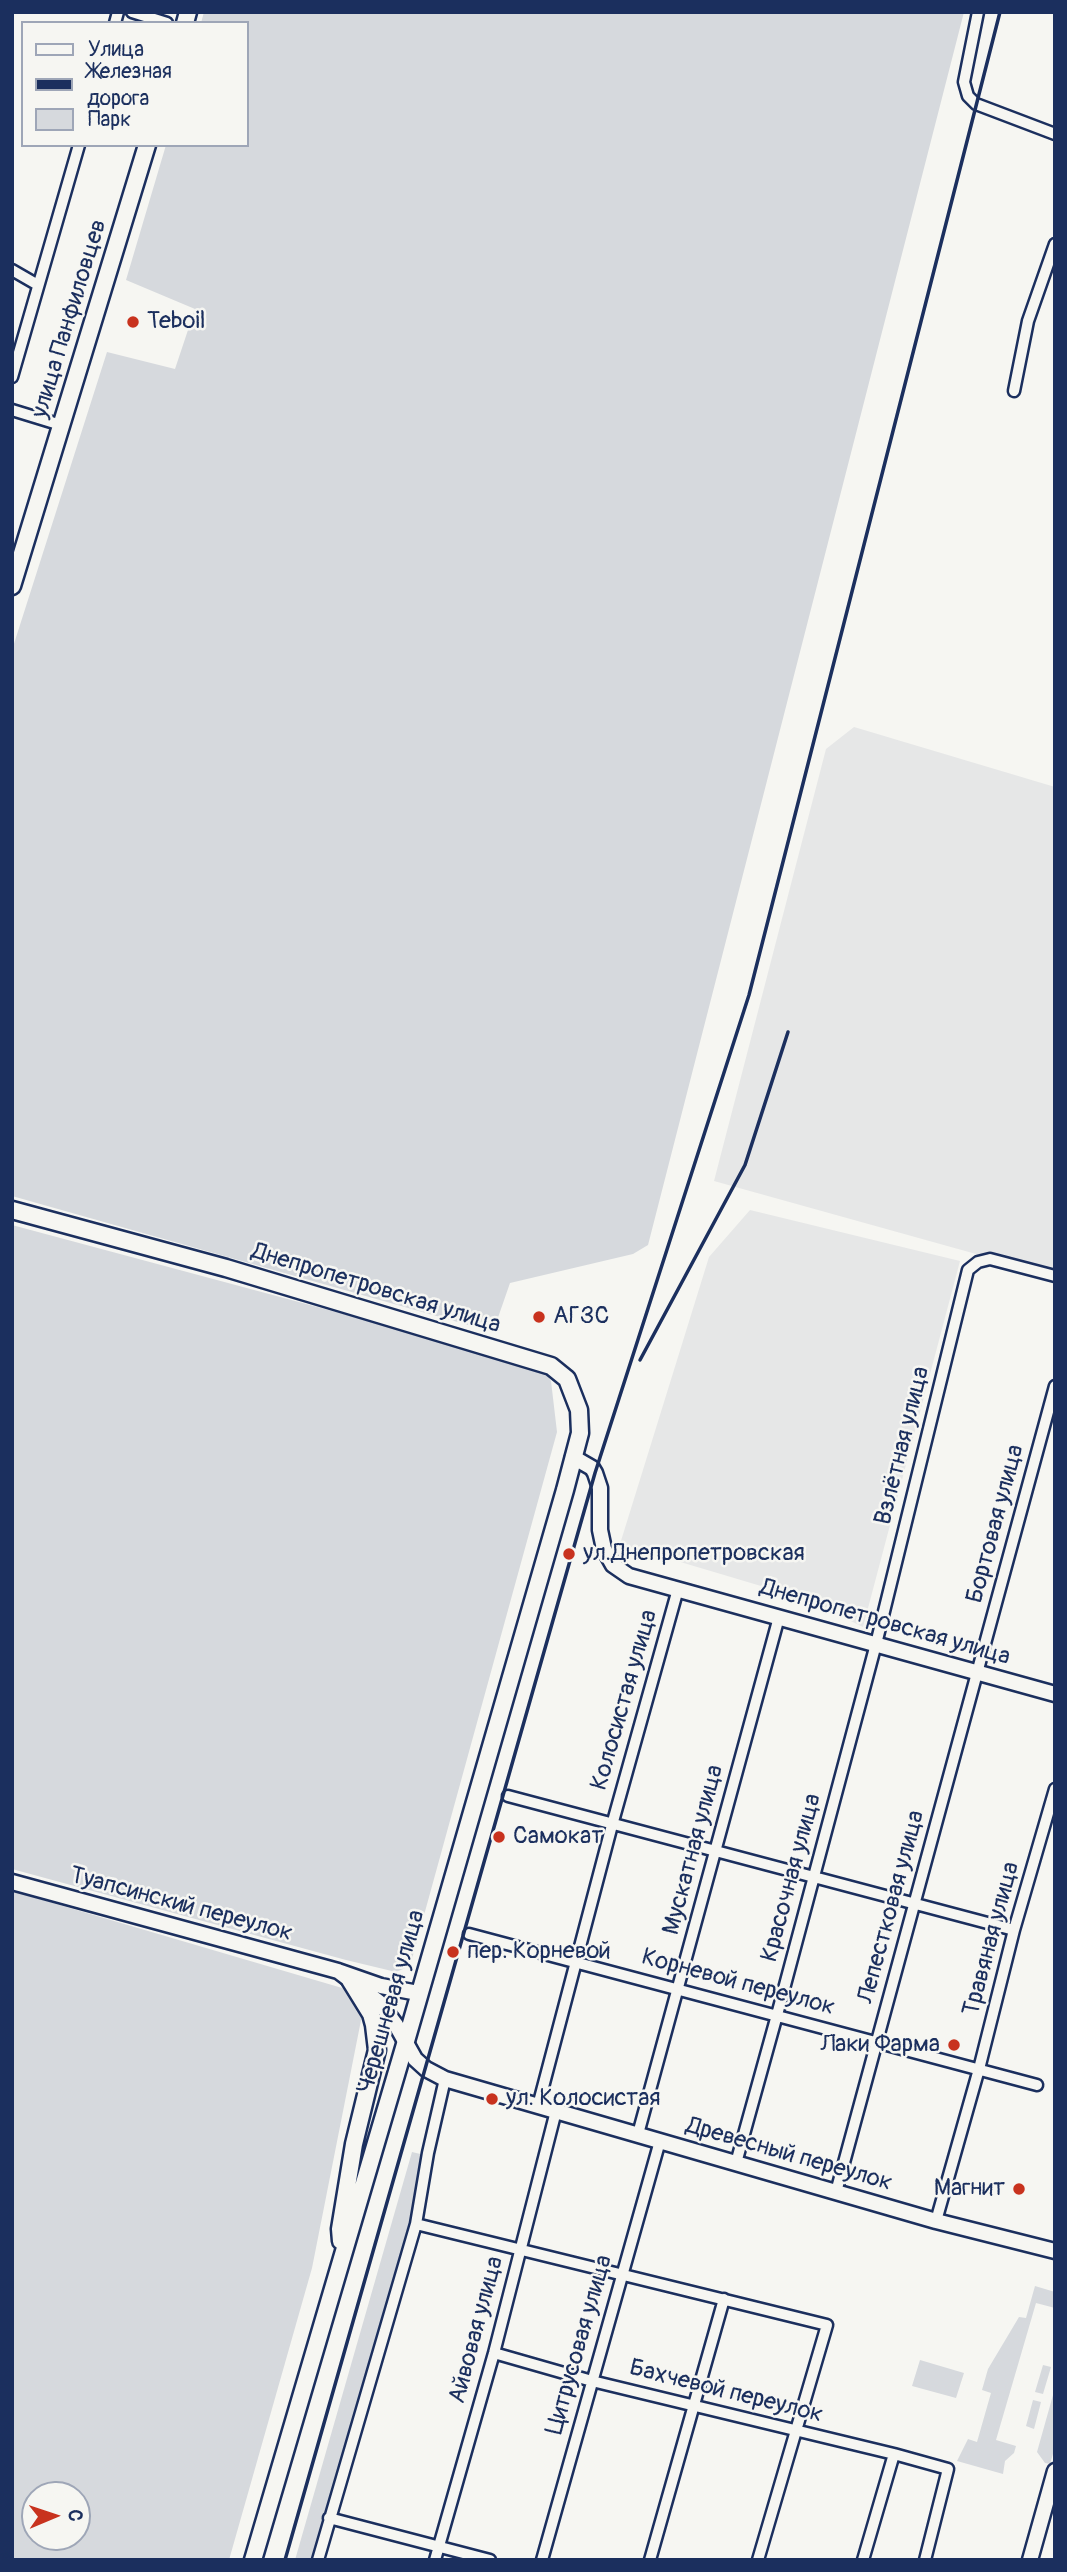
<!DOCTYPE html>
<meta charset="utf-8">
<style>
body{margin:0}
#map{position:relative;width:1067px;height:2572px;overflow:hidden;background:#f6f6f2;font-family:Pangolin,sans-serif}
canvas{display:block}
.frame{position:absolute;inset:0;border:14px solid #1b2f5e;pointer-events:none}
.legend{position:absolute;left:21px;top:21px;width:228px;height:126px;box-sizing:border-box;background:#f6f6f2;border:2px solid #9ea6b7;margin:0;padding:9px 12px;list-style:none;font-size:21px;color:#1b2f5e}
.legend li{display:flex;align-items:center;gap:14px;height:35px}
.legend b{width:35px;border:2px solid #9ea6b7}
.north{position:absolute;left:21px;top:2481px;width:70px;height:70px;box-sizing:border-box;background:#f6f6f2;border:2px solid #9ea6b7;border-radius:50%;rotate:88deg;font-size:19px;font-weight:700;line-height:28px;text-align:center;color:#1b2f5e}
.north::after{content:'';display:block;margin:auto;width:24px;height:32px;background:#c8321e;clip-path:polygon(50% 0,100% 100%,50% 72%,0 100%)}
</style>
<div id="map">
<canvas width="1067" height="2572"></canvas>
<div class="frame"></div>
<ul class="legend">
<li><b style="height:9px;background:#f6f6f2"></b>Улица</li>
<li><b style="height:9px;background:#1b2f5e"></b>Железная дорога</li>
<li><b style="height:19px;background:#d6d9dd"></b>Парк</li>
</ul>
<div class="north">С</div>
</div>
<script>
const ctx = document.querySelector('canvas').getContext('2d');
ctx.lineJoin = 'round';
function fill(path, color) { ctx.fillStyle = color; ctx.fill(path, 'evenodd'); }
const toPath = rows => new Path2D(rows.map(r => 'M' + r).join(''));
function trace(path, color, width, dash) { ctx.strokeStyle = color; ctx.lineWidth = width; ctx.lineCap = dash ? 'butt' : 'round'; ctx.setLineDash(dash || []); ctx.stroke(path); }
function drawText(font, color, halo, rows, align = 'center') {
  ctx.font = font + ' Pangolin,sans-serif'; ctx.lineWidth = 5; ctx.setLineDash([]); ctx.textBaseline = 'middle'; ctx.strokeStyle = halo; ctx.fillStyle = color; for (const [text, x, y, turn = 0] of rows) {
    ctx.save(); ctx.translate(x, y); ctx.rotate((+turn || 0) * Math.PI / 180); ctx.textAlign = isNaN(turn) ? turn : align; if (halo) ctx.strokeText(text, 0, 0); ctx.fillText(text, 0, 0); ctx.restore();
  }
}
const built = toPath([
 [854,727,1055,787,1055,1276,714,1181,826,749],
 [750,1210,960,1261,863,1627,808,1600,620,1544,709,1257]
]);
const green = toPath([
 [204,12,964,12,648,1245,633,1254,510,1283,493,1332,12,1196,12,650,107,352,175,369,195,309,126,280,166,145,247,145,247,23,201,23],
 [12,1225,541,1367,551,1381,557,1432,410,1966,396,1972,346,1960,12,1869],
 [12,1891,366,1995,312,2268,229,2560,12,2560],
 [35,2495,77,2495,77,2537,35,2537],
 [412,2152,433,2157,322,2560,295,2560],
 [1035,2286,1055,2292,1055,2308,1036,2303,996,2440,1016,2446,1014,2453,1005,2461,1003,2474,957,2461,968,2439,977,2442,991,2393,982,2390,988,2369,1019,2317,1026,2318],
 [920,2360,964,2373,956,2398,912,2386],
 [1043,2365,1051,2367,1043,2394,1035,2392],
 [1053,2395,1055,2447,1050,2464,1045,2463,1037,2452],
 [1033,2400,1041,2402,1034,2429,1026,2426]
]);
const street = toPath([
 [132,12,167,23],
 [978,12,964,82,968,96,976,104,1055,134],
 [115,23,118,12],
 [12,270,38,285],
 [12,377,79,145],
 [1014,391,1028,321,1055,244],
 [12,410,61,425],
 [508,1796,1014,1930],
 [469,1934,1037,2085],
 [538,2106,612,1825,678,1589],
 [638,2134,779,1617],
 [736,2163,777,2015,876,1644,968,1270,978,1262,990,1259,1055,1276],
 [836,2192,1055,1386],
 [936,2221,979,2069,1014,1930,1055,1789],
 [416,2224,827,2325,758,2560],
 [494,2353,592,2381,894,2454,948,2469,925,2560],
 [329,2518,490,2560],
 [318,2560,416,2224,428,2153,445,2079],
 [435,2560,494,2353,556,2111],
 [542,2560,660,2141],
 [650,2560,724,2299],
 [863,2560,894,2454]
]);
const secondary = toPath([
 [573,1457,592,1468,595,1473,600,1488,600,1530,604,1549,613,1565,629,1576,1055,1694],
 [12,1882,338,1971,381,1986,418,1993],
 [338,1971,379,2002,396,2025,415,2059,426,2069,445,2079,936,2221,1055,2251],
 [1030,2560,1055,2471]
]);
const primary = toPath([
 [185,23,188,12],
 [12,586,147,145],
 [12,1210,226,1268,551,1366,567,1379,579,1410,580,1433,565,1490,406,2041,253,2560],
 [341,2241,340,2229,354,2144,377,2050,374,2025,371,2014,350,1980]
]);
const rail = toPath([
 [640,1360,745,1165,788,1032],
 [285,2560,595,1473,749,995,1000,12]
]);
const markers = [
 [133,322,7,"#c8321e"],
 [539,1317,7,"#c8321e"],
 [569,1554,7,"#c8321e"],
 [499,1837,7,"#c8321e"],
 [453,1952,7,"#c8321e"],
 [954,2045,7,"#c8321e"],
 [492,2099,7,"#c8321e"],
 [1019,2189,7,"#c8321e"]
];
const streetNames = [
 ["улица Панфиловцев",70,319,-73],
 ["Днепропетровская улица",376,1289,17],
 ["Взлётная улица",903,1446,-76],
 ["Бортовая улица",996,1524,-75],
 ["Днепропетровская улица",885,1623,16],
 ["Колосистая улица",625,1700,-74],
 ["Мускатная улица",694,1850,-75],
 ["Красочная улица",792,1878,-75],
 ["Туапсинский переулок",181,1905,15],
 ["Лепестковая улица",892,1907,-75],
 ["Травяная улица",992,1939,-75],
 ["Корневой переулок",738,1983,15],
 ["Черешневая улица",392,2002,-74],
 ["Древесный переулок",789,2155,16],
 ["Айвовая улица",477,2330,-75],
 ["Цитрусовая улица",580,2345,-74],
 ["Бахчевой переулок",726,2392,14]
];
const poiNames = [
 ["Teboil",147,322],
 ["АГЗС",553,1317],
 ["ул.Днепропетровская",583,1554],
 ["Самокат",513,1837],
 ["пер. Корневой",467,1952],
 ["Лаки Фарма",940,2045,"right"],
 ["ул. Колосистая",506,2099],
 ["Магнит",1005,2189,"right"]
];
fill(built, '#e6e7e7');
fill(green, '#d6d9dd');
trace(street, '#1b2f5e', 15);
trace(secondary, '#1b2f5e', 19);
trace(primary, '#1b2f5e', 21);
trace(street, '#f6f6f2', 10);
trace(secondary, '#f6f6f2', 14);
trace(primary, '#f6f6f2', 16);
trace(rail, '#1b2f5e', 3.5);
for (const [x, y, r, color] of markers) { const dot = new Path2D(); dot.arc(x, y, r, 0, 2 * Math.PI); ctx.fillStyle = color; ctx.fill(dot); trace(dot, '#f6f6f2', 2.5); }
drawText('24px', '#1b2f5e', '#f6f6f2', streetNames);
drawText('24px', '#1b2f5e', '#f6f6f2', poiNames, 'left');
</script>
